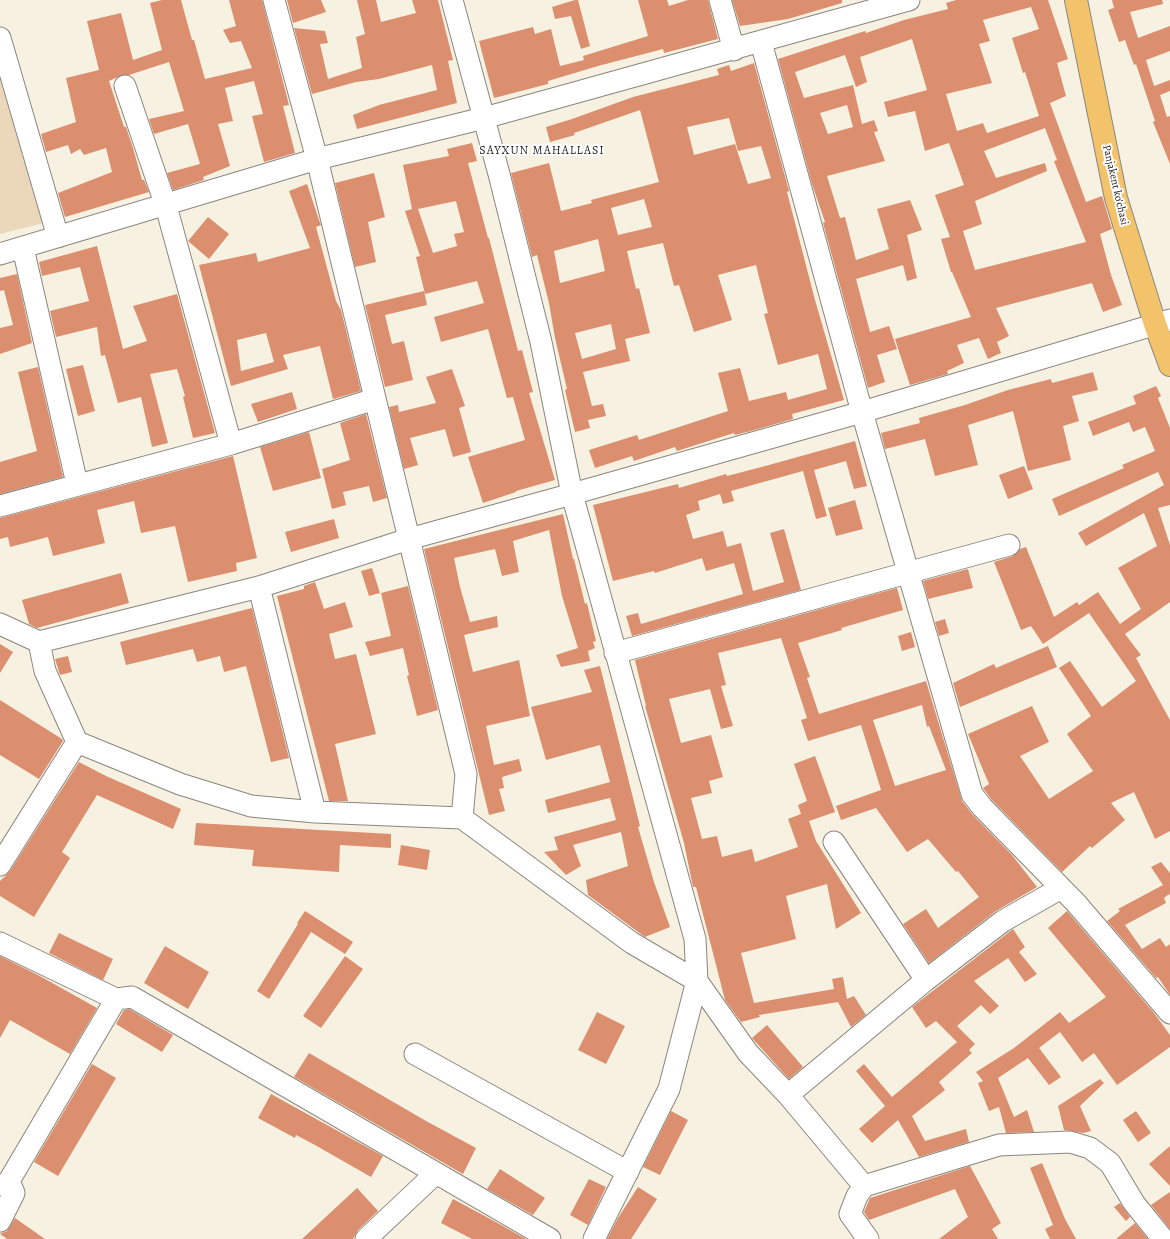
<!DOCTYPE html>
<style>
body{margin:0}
canvas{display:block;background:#f7f1e2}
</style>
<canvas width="1170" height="1239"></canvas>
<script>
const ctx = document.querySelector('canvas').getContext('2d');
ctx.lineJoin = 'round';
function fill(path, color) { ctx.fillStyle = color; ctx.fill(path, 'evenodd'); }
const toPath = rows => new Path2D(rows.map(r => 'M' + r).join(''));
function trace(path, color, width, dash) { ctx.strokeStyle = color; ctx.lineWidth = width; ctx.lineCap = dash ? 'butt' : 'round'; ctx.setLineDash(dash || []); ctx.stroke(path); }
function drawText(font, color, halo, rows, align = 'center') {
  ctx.font = font + ' Alegreya,serif'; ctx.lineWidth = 4; ctx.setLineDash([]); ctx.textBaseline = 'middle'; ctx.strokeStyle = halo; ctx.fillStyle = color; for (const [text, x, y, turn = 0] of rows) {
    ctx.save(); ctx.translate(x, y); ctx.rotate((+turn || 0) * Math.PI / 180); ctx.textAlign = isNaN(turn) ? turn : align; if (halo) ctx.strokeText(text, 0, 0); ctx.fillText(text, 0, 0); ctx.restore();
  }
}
const built = toPath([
 [0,64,48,222,0,234]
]);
const building = toPath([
 [162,0,181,0,192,40,194,40,205,79,252,68,241,41,230,43,223,30,236,26,229,0,262,0,289,105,283,106,295,153,264,162,252,116,263,114,254,81,225,88,233,121,218,124,230,166,203,177,204,180,173,190,167,173,200,164,188,124,154,134,149,119,184,111,169,62,129,75,122,75,109,81,124,127,126,127,133,148,142,180,144,180,149,192,65,217,58,193,112,172,106,148,84,155,80,149,71,154,68,145,46,152,41,134,76,122,66,78,99,70,87,21,121,13,133,60,162,50,150,3],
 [287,0,321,0,326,12,293,23],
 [357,0,376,0,381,22,416,13,412,0,438,0,453,60,448,61,457,103,357,129,353,115,379,105,437,90,432,65,379,79,356,82,312,94,294,28,325,31,328,43,320,44,328,79,362,68,356,37,365,34],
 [575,0,578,0,590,46,581,49,571,16,555,19,552,7],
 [638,0,667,0,669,6,688,0,708,0,718,39,664,53,663,49,598,66,548,81,548,84,494,98,479,41,533,27,535,34,551,29,560,66,584,60,583,56,648,36],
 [732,0,842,0,842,3,788,19,740,26],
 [956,0,1048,0,1068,59,1057,63,1066,96,1050,103,1086,202,1102,196,1103,199,1112,229,1100,234,1111,275,1122,305,1103,312,1092,283,996,308,1009,336,997,342,1001,353,988,359,979,338,957,345,964,363,947,371,948,374,910,385,895,339,971,317,952,272,951,272,941,239,950,237,935,195,964,185,949,143,925,151,915,111,888,117,884,102,927,90,912,39,860,57,867,82,856,87,845,55,795,72,804,98,853,85,862,124,874,120,878,131,874,132,885,161,827,176,840,218,845,217,856,260,889,249,877,209,910,200,922,230,907,235,917,278,907,281,903,265,856,279,870,332,889,326,897,349,877,355,885,382,868,388,823,223,825,222,812,184,778,59,865,31,866,33,904,20,948,9,946,3],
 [1031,7,1039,29,1012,38,1023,73,1025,72,1039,116,987,133,983,123,957,131,946,94,992,83,979,44,990,41,983,20],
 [847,105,853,127,828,134,820,113],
 [1045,128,1057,160,1054,161,1086,242,975,270,963,231,982,224,975,201,1047,171,1045,163,996,178,984,151],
 [1112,0,1162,0,1163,4,1130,12,1138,38,1170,26,1170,51,1146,60,1154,86,1170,80,1170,91,1160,95,1167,117,1170,116,1170,164,1153,122,1155,121,1136,64,1134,65,1125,40,1119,42,1108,10,1114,8],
 [754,63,789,191,787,192,815,300,844,400,792,414,793,419,751,431,735,435,734,433,677,451,675,447,634,461,632,456,595,468,589,450,637,435,639,440,728,411,718,373,740,368,749,401,786,392,788,400,827,389,818,354,778,365,764,314,768,313,756,265,718,275,732,320,694,332,679,285,674,286,663,243,627,251,636,289,639,288,650,333,625,339,630,361,583,372,592,406,603,404,606,416,588,420,590,428,575,432,565,390,567,389,555,338,549,303,537,255,532,257,511,173,549,163,561,211,592,203,591,200,659,182,640,110,574,133,575,135,550,142,546,127,572,119,633,97,719,75,717,69,729,65,731,71],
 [729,118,738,151,761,146,771,178,748,184,735,144,694,155,687,127],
 [644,199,652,227,618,235,611,208],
 [598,239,605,271,560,283,554,251],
 [611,324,616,349,582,359,575,333],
 [472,143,477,161,468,163,488,238,489,238,518,351,522,350,533,392,529,393,555,480,516,491,516,492,483,503,468,457,525,440,513,397,507,398,488,329,441,342,434,317,484,303,477,281,425,294,416,257,420,256,405,211,412,209,403,165,449,156,447,149],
 [456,201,464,232,454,234,457,246,433,253,418,209],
 [374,173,385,217,368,222,376,262,355,267,335,183],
 [307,184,319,220,321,225,316,227,336,301,341,310,361,391,333,399,320,346,283,355,288,369,231,386,199,265,256,253,258,262,310,248,289,191],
 [266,333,274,362,241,371,237,340],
 [208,217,229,234,209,259,188,241],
 [97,246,123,349,147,341,133,306,177,294,215,433,193,438,183,397,185,396,177,369,150,374,168,443,152,447,141,397,118,403,105,355,101,356,97,327,56,337,50,311,89,301,80,267,42,276,39,262],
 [17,274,32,343,0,354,0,328,13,325,4,290,0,291,0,278],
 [424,291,427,305,385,315,392,344,404,341,413,380,385,387,365,305],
 [83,365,95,411,78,416,66,369],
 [38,367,63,477,0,494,0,462,37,451,18,372],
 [452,369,465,406,459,408,471,452,453,457,445,429,410,438,418,465,404,469,389,407,398,405,399,412,436,403,426,377],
 [1093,372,1098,390,1072,396,1079,421,1063,426,1071,460,1028,471,1013,411,968,425,978,465,935,476,925,439,885,449,881,433,920,423,919,418,965,405,1008,390,1051,379,1052,383],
 [1156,386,1161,396,1158,398,1170,428,1170,505,1158,508,1170,545,1170,602,1125,634,1141,655,1136,658,1170,720,1170,831,1155,839,1134,792,1111,803,1125,820,1092,848,1090,846,1062,872,991,799,983,788,989,784,968,734,1032,706,1049,742,1020,756,1049,799,1093,771,1067,734,1091,716,1059,668,1070,661,1102,707,1136,681,1089,613,1043,644,1031,626,1021,630,994,562,1013,556,1020,549,1026,547,1054,617,1077,602,1079,605,1098,592,1120,624,1141,609,1118,568,1157,546,1144,513,1086,546,1078,533,1164,485,1158,472,1059,516,1052,499,1124,468,1122,465,1155,451,1145,427,1133,432,1129,422,1093,436,1088,422,1136,404,1133,396],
 [292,392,297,409,258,422,251,404],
 [366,414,387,498,373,502,369,486,343,492,346,505,332,509,322,469,350,460,340,423],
 [309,432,321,478,273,491,260,447],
 [855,441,867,486,854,489,846,461,814,470,827,516,816,519,803,471,731,491,734,501,723,504,720,494,698,501,700,510,686,515,693,539,723,531,727,547,741,543,753,591,784,582,770,533,784,529,801,590,632,636,626,616,638,613,641,624,743,594,734,563,706,571,702,558,655,573,654,571,613,581,593,505,678,484,679,488,726,474,727,476,769,465],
 [233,456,257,558,236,563,237,571,188,582,175,526,141,533,134,501,97,510,105,543,53,556,48,537,10,547,8,537,0,539,0,518],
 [1024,466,1033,489,1008,499,999,475],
 [855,500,863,529,836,536,828,508],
 [563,514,573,559,574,559,585,604,587,603,596,641,593,642,595,648,588,651,590,661,561,667,556,655,578,648,562,596,549,530,513,541,519,572,502,576,495,549,454,558,460,587,470,622,497,616,498,627,464,635,473,672,519,660,530,716,486,726,494,765,519,759,522,771,502,777,504,788,499,789,505,811,489,815,424,549],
 [334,519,339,538,291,552,285,532],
 [372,568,380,593,369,596,361,571],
 [968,569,973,588,928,599,923,581],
 [121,573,129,603,37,628,29,624,22,600],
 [315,582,324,609,345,602,353,627,329,634,335,659,356,654,376,734,335,744,348,801,329,801,277,596,304,589,304,586],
 [408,586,438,710,417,716,407,676,409,675,403,648,370,656,365,642,391,636,381,593],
 [897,588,903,610,841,628,842,630,798,643,810,677,807,678,819,714,926,681,962,801,973,815,1012,855,1037,887,996,911,929,963,903,924,926,909,938,928,979,897,958,871,956,872,928,839,907,852,876,808,841,820,836,806,881,790,861,725,808,741,801,720,807,718,781,638,718,653,726,685,721,686,733,726,721,729,710,689,669,699,681,743,711,735,723,777,709,781,712,793,691,798,702,839,717,836,722,857,752,849,755,862,798,847,788,819,801,814,798,805,807,801,794,764,815,756,835,812,809,821,816,841,861,913,836,929,827,884,786,896,796,939,741,953,754,1003,834,989,832,979,843,977,847,999,854,996,866,1015,851,1027,838,1002,759,1015,760,1017,741,1022,725,1000,696,887,693,887,684,843,645,706,646,706,635,660],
 [922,705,927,727,929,726,946,770,895,786,873,720],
 [252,608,289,758,271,762,246,666,224,672,220,656,197,662,193,649,126,665,120,642],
 [945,619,949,633,939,636,935,622],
 [911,632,915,647,902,651,898,636],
 [0,644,13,652,0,673],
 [1048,646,1057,667,960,707,953,683,994,664,996,668],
 [68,656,72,672,60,675,55,659],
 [600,666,640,826,638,827,654,882,670,927,645,937,588,895,586,880,628,866,621,832,573,845,581,866,566,875,544,852,558,850,554,837,616,820,610,798,548,813,545,800,610,782,600,745,546,760,531,707,592,692,584,670],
 [0,700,62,739,63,741,39,779,0,755],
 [79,762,106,776,181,809,173,829,97,795,62,852,70,858,34,917,0,896,0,881,10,871],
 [196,823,391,834,391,848,340,845,339,872,252,866,254,850,194,845],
 [401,845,430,850,427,870,398,865],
 [1161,862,1170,873,1170,896,1169,894,1164,898,1166,903,1125,925,1142,949,1160,938,1166,947,1170,944,1170,995,1158,977,1156,978,1107,921,1120,911,1118,909,1163,885,1151,867],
 [305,911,353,942,345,954,311,932,269,999,257,991,298,924,297,923],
 [1067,911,1154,1013,1170,1035,1170,1047,1117,1085,1094,1053,1082,1062,1060,1032,1039,1048,1061,1077,1049,1085,1028,1058,998,1078,1014,1117,1027,1110,1034,1132,1006,1133,999,1107,989,1111,978,1083,983,1081,976,1072,1014,1048,1060,1012,1069,1023,1106,997,1048,928],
 [1013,929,1025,947,1019,952,1037,974,1025,982,1008,958,974,981,999,1006,990,1014,981,1005,957,1026,975,1044,969,1050,972,1053,939,1082,945,1090,912,1116,925,1141,966,1129,969,1142,919,1157,898,1120,872,1143,859,1129,885,1106,856,1071,864,1064,892,1097,957,1042,936,1021,926,1028,912,1007],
 [59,933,113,959,103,980,49,953],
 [165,946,209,972,188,1009,144,983],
 [0,956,38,975,97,1008,70,1054,10,1020,0,1038],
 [345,956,363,969,321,1028,303,1016],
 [129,1009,173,1035,162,1052,116,1024,124,1010],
 [597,1012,625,1026,606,1064,578,1050],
 [767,1025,803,1067,789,1079,752,1038],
 [309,1053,426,1121,476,1148,463,1174,294,1077],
 [92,1064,116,1078,58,1176,34,1162],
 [1100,1079,1104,1083,1080,1106,1091,1131,1083,1133,1064,1130,1058,1106],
 [271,1094,383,1156,371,1177,315,1145,296,1135,295,1138,258,1118],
 [671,1111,688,1120,660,1175,643,1167],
 [1136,1111,1151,1133,1138,1142,1123,1120],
 [1170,1146,1170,1186,1149,1164],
 [1042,1163,1065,1219,1076,1239,1050,1239,1045,1229,1053,1225,1030,1168],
 [970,1166,1001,1223,992,1229,998,1239,939,1239,968,1217,955,1189,869,1220,864,1212,870,1198],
 [500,1169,545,1198,533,1215,487,1189],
 [589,1179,606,1187,588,1225,570,1215],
 [638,1187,657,1199,631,1239,607,1239,618,1218],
 [357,1188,378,1211,358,1230,353,1239,302,1239],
 [1170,1192,1170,1229,1151,1205],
 [453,1199,494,1221,526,1239,472,1239,441,1223],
 [1120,1203,1130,1217,1126,1221,1114,1207],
 [15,1218,45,1239,7,1239,0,1234,7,1231],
 [1135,1223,1148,1239,1116,1239]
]);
const minor = toPath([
 [274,0,317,159,466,774,462,818],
 [452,0,499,174,541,342,572,494,862,412,1170,320],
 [720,0,734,50],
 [0,38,58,237],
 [761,42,862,412,972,794,982,807,1076,903,1170,1013],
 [125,86,166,206,231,444],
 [23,248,77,484],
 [0,254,317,159,484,118,909,0],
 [0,506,231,444,375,399],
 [259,587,315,812],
 [0,624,39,642,259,587,409,539,572,494,695,939,697,981,669,1089,594,1239],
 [39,642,45,671,77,742,180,784,251,806,315,812,462,818,632,943,697,981,748,1053,788,1095,864,1186,999,1145,1070,1142,1090,1148,1110,1163,1134,1203,1163,1239],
 [615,653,1009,545],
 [834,842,926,980],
 [0,865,77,742],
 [0,943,116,999,132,997,550,1239],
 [415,1054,628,1172],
 [788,1095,926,980,1003,921,1061,888],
 [0,1185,6,1184,9,1181,116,999],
 [864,1186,857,1196,850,1214,868,1239],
 [0,1221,14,1193,9,1181],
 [366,1239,436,1173]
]);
const major = toPath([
 [1076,0,1116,198,1155,324,1170,365]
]);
const streetNames = [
 ["Panjakent ko'chasi",1115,185,77]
];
const neighbourhoodNames = [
 ["SAYXUN MAHALLASI",542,151]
];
fill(built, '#ebd8ba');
fill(building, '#db8f6f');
trace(minor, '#8a867f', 23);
trace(major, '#8a867f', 24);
trace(minor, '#fff', 21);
trace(major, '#f2c36a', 22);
drawText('11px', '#1c1c1c', '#fff', streetNames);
ctx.letterSpacing = '1px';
drawText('12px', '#1c1c1c', '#fff', neighbourhoodNames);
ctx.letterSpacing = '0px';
</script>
